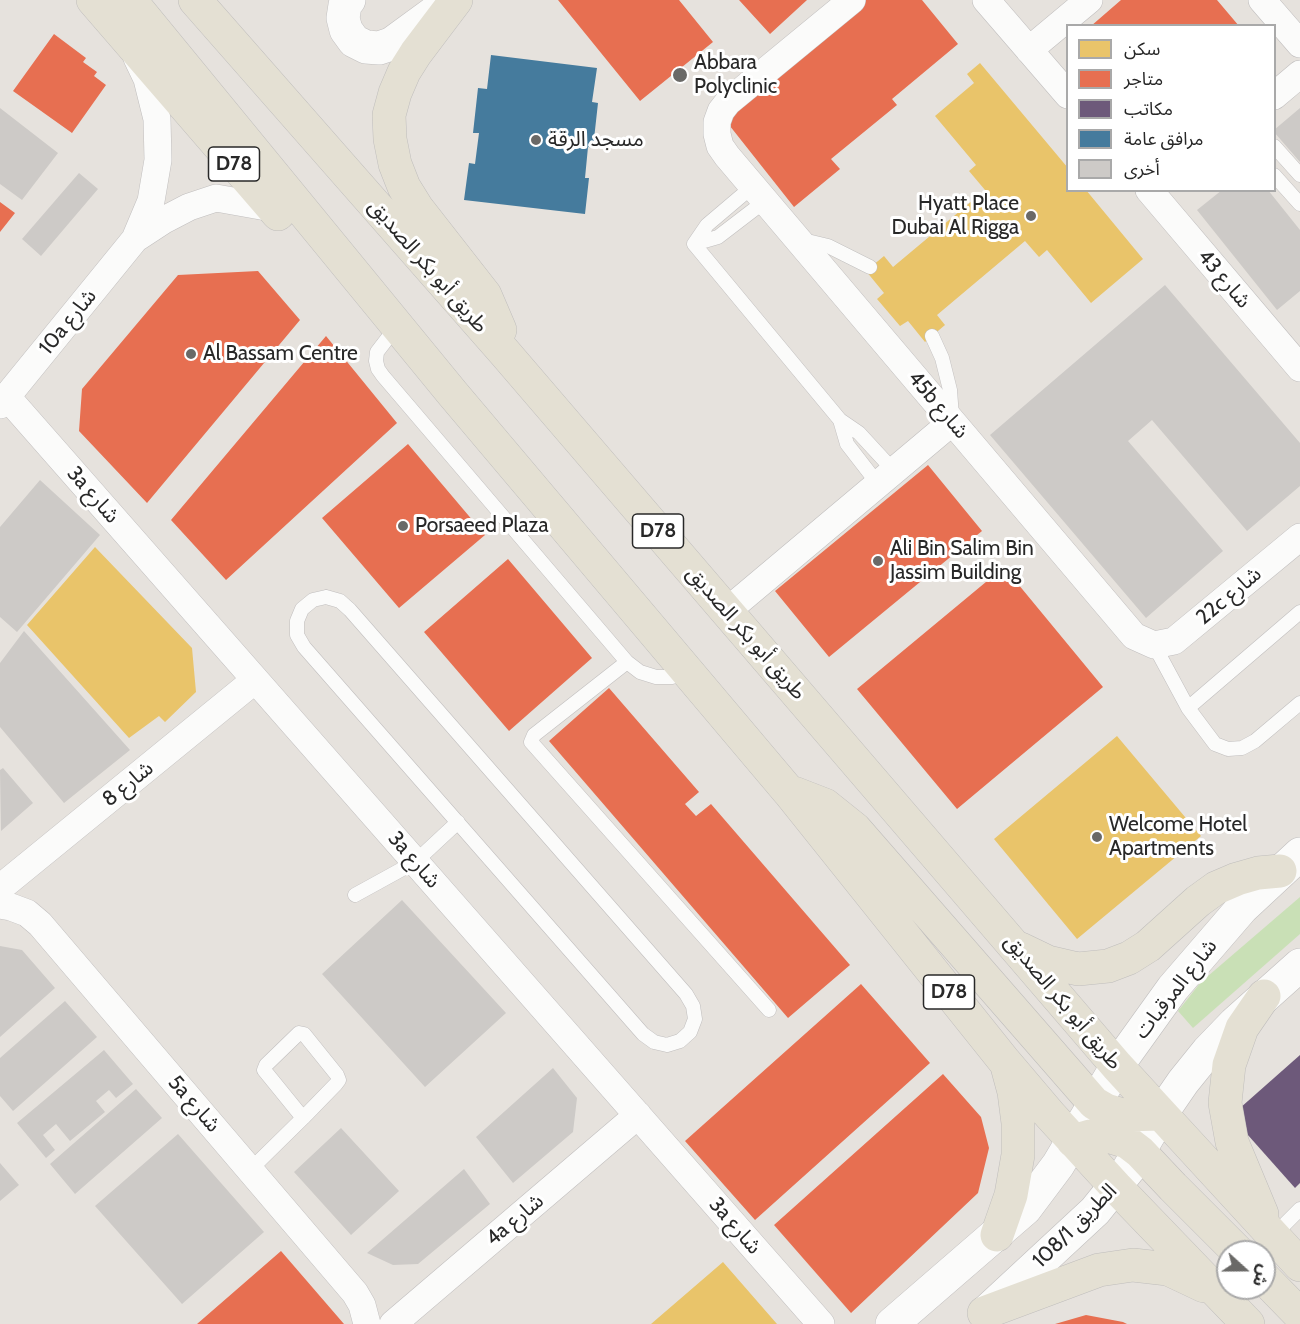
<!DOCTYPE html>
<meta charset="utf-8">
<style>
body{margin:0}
#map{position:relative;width:1300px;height:1324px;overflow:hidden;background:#e6e2dd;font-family:Cabin,"Noto Sans Arabic",sans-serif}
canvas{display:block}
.legend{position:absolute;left:1066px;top:24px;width:210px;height:168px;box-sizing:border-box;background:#fff;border:2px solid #a9a9a9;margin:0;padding:8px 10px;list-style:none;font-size:18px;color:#282828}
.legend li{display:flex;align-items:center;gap:12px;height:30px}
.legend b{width:30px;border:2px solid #a9a9a9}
.north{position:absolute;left:1216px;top:1240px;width:60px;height:60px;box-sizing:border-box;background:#fff;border:2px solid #a9a9a9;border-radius:50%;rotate:111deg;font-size:16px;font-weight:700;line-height:24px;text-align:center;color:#282828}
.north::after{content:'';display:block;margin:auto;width:21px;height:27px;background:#6a6967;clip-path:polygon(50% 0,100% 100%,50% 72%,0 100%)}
</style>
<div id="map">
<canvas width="1300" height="1324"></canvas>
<ul class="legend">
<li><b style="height:16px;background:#e9c46a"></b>سكن</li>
<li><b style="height:16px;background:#e76f51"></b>متاجر</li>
<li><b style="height:16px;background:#6d597a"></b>مكاتب</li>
<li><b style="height:16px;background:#457b9d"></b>مرافق عامة</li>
<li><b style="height:16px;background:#cdcac7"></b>أخرى</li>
</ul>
<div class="north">ش</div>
</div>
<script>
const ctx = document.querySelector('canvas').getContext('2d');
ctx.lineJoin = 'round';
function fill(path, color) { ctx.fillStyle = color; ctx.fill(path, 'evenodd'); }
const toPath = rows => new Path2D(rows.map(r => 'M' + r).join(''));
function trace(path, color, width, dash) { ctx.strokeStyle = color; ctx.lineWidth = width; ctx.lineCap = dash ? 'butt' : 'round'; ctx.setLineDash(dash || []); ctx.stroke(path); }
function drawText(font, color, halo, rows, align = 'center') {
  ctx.font = font + ' Cabin,"Noto Sans Arabic",sans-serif'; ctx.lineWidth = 6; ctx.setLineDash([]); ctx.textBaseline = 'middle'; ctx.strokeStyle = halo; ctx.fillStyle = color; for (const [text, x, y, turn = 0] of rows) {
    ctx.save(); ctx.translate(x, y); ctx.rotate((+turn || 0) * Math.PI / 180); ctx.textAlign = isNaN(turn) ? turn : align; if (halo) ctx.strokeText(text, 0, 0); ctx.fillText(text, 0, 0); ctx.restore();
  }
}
const green = toPath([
 [1300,897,1300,934,1193,1028,1178,1011,1201,982]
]);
const homes = toPath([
 [980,63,1068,168,1068,190,1086,190,1143,259,1091,303,1047,250,1039,257,1025,241,937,315,945,325,925,342,908,321,900,326,877,299,884,293,866,271,884,256,893,267,985,190,969,171,976,165,935,116,974,83,967,74],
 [95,547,192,648,196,692,165,722,159,716,129,738,27,625],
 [1117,736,1201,836,1077,939,994,839],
 [723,1262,777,1324,651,1324]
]);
const shops = toPath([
 [558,0,679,0,713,42,640,101],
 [739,0,807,0,770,34],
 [865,0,922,0,958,44,892,99,897,105,831,159,840,169,794,207,722,116],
 [1121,0,1217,0,1239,26,1091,26],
 [54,34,86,58,83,62,97,72,94,76,106,85,72,133,13,91],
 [0,202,15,213,0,232],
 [258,271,300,320,147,503,79,431,82,389,178,275],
 [326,336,397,423,226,580,171,520],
 [408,444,485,535,399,608,322,518],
 [928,465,982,531,829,657,775,591],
 [508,559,592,658,509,731,424,632],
 [1004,567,1103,687,957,809,857,689],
 [609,688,699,792,685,804,696,816,711,804,850,965,788,1018,549,741],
 [861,984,930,1063,755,1220,685,1141],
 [943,1074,981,1117,989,1148,978,1193,851,1313,774,1225],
 [281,1251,344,1324,197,1324],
 [1086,1315,1123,1322,1127,1324,1055,1324]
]);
const offices = toPath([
 [1300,1055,1300,1183,1295,1188,1231,1116]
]);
const public = toPath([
 [491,55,597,68,592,102,598,103,593,148,588,147,585,178,589,178,585,214,464,200,469,163,475,164,479,133,473,133,478,88,487,89]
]);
const building = toPath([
 [0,108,58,153,22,200,0,184],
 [1300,108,1300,162,1274,132,1274,130],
 [79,173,98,189,41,256,22,239],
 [1222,190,1268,190,1300,230,1300,291,1277,310,1197,210],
 [1165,285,1300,443,1300,486,1247,531,1152,420,1128,441,1223,551,1146,618,990,435],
 [40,480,100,535,17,632,0,617,0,527],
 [24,631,130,750,64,803,0,727,0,663],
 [3,768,33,803,1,831,0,770],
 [402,900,506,1013,425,1087,322,974],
 [0,946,22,950,55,988,0,1037],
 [65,1001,97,1037,13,1111,0,1096,0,1058],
 [104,1050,133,1084,116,1098,109,1090,96,1101,105,1112,70,1141,56,1124,43,1135,55,1150,46,1158,17,1123],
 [553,1068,577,1098,573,1132,513,1183,476,1137],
 [136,1089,162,1118,75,1194,50,1164],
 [341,1128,399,1191,351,1235,294,1172],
 [178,1134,264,1232,182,1304,95,1206],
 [0,1163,19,1185,0,1201],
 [464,1169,490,1204,418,1264,393,1265,367,1253]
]);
const lane = toPath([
 [1274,146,1300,175],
 [1274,175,1300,204],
 [803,240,828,246,870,267],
 [694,244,840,420,859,433,894,471],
 [694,244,718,237,765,201],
 [694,244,707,225,753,186],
 [397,326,377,352,376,361,378,369,383,376,627,662,640,672,656,677,672,677,687,673],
 [932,336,942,358,950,390,952,417],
 [840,420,847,444,878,484],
 [326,597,340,601,350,610,686,994,693,1006,695,1019,690,1032,680,1041,667,1045,654,1042,643,1034,304,647,297,635,297,621,302,609,313,600,326,597],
 [1154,645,1188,708,1215,744,1228,749,1242,748,1255,741,1300,703],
 [627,662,534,735,531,742,769,1010],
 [1188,708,1300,612],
 [355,895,415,862,458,822],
 [250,1170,303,1118,336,1084,339,1080,337,1075,304,1034,299,1033,266,1065,264,1070,303,1118],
 [1273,1236,1300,1209]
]);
const street = toPath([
 [852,0,728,102,721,111,717,122,717,134,720,146,727,156,1134,636,1154,645,1174,641,1300,537],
 [986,0,1068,95],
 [1262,0,1300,44],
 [1029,50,1089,0],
 [1274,96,1300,74],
 [1149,190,1300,368],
 [135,239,151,201,158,160,157,119,147,79,137,58],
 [7,397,821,1324],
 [0,405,135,239,164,220,189,207,216,198,272,208],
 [727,611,952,422],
 [0,888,255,680],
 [0,905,11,907,27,913,40,924,355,1293,362,1305,367,1324],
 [393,1324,638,1115]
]);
const secondary = toPath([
 [349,0,345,5,343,18,346,30,354,41,366,47,379,48,391,44,450,1],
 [985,1313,1095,1211,1128,1170,1161,1114,1183,1082,1208,1051,1235,1023,1300,965],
 [892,1324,1025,1209,1058,1165,1117,1066,1173,988,1242,908,1300,854]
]);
const primary = toPath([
 [93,0,278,214],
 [130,0,453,394,789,792,1005,1062,1050,1115,1116,1187,1248,1324],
 [195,0,505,353,1117,1066,1300,1265],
 [456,0,416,53,404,72,395,93,389,115,390,139,395,164,404,187,417,208,485,295,500,330],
 [794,793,825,805,855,829,1094,1103,1106,1110,1123,1115,1161,1114],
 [1021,949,1048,962,1078,969,1108,966,1129,958,1148,946,1198,901,1216,888,1237,879,1258,873,1280,871],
 [1073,1141,1090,1136,1108,1136,1127,1142,1140,1152,1173,1187,1238,1252],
 [1262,1214,1232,1142,1225,1103,1229,1065,1242,1028,1264,996],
 [997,1235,1011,1195,1018,1155,1018,1123,1014,1092,1007,1066],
 [1264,1278,1300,1315],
 [984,1313,1099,1270,1133,1265,1168,1269,1204,1286]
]);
const markers = [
 [680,75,8,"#6a6967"],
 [536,140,6,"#6a6967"],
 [1031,216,6,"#6a6967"],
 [191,354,6,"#6a6967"],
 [403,526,6,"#6a6967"],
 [878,561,6,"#6a6967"],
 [1097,837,6,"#6a6967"]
];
const shields = [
 [234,164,51],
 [658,531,51],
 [949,992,51]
];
const shieldNames = [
 ["D78",234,164],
 ["D78",658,531],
 ["D78",949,992]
];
const poiNames = [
 ["Abbara",694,63],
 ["Polyclinic",694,87],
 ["مسجد الرقة",548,140],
 ["Hyatt Place",1019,204,"right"],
 ["Dubai Al Rigga",1019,228,"right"],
 ["Al Bassam Centre",203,354],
 ["Porsaeed Plaza",415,526],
 ["Ali Bin Salim Bin",890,549],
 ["Jassim Building",890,573],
 ["Welcome Hotel",1109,825],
 ["Apartments",1109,849]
];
const streetNames = [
 ["طريق أبو بكر الصديق",428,266,49],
 ["شارع 43",1224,279,50],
 ["10a شارع",68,322,-51],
 ["45b شارع",938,405,50],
 ["3a شارع",93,495,49],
 ["22c شارع",1229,596,-40],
 ["طريق أبو بكر الصديق",746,633,49],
 ["شارع 8",128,784,-39],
 ["3a شارع",414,860,49],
 ["شارع المرقبات",1176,989,-52],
 ["طريق أبو بكر الصديق",1063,1002,50],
 ["5a شارع",194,1104,49],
 ["4a شارع",515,1220,-40],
 ["3a شارع",735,1226,49],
 ["108/1 الطريق",1075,1226,-45]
];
fill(green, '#c9e0b6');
fill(homes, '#e9c46a');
fill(shops, '#e76f51');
fill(offices, '#6d597a');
fill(public, '#457b9d');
fill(building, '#cdcac7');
trace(lane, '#c0bebe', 15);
trace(street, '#c0bebe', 28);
trace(secondary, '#c0bebe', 34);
trace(primary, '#bfbdbc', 34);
trace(lane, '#fbfbfa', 14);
trace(street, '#fbfbfa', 27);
trace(secondary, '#fbfbfa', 33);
trace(primary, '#e4e0d3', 33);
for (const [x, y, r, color] of markers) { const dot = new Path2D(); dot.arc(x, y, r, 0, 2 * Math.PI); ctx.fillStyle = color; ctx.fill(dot); trace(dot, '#fff', 2); }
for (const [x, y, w] of shields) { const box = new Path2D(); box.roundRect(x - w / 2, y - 17, w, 34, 4.5); ctx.fillStyle = '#fff'; ctx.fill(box); trace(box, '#282828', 1.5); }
drawText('bold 20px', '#282828', null, shieldNames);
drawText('21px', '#282828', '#fff', poiNames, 'left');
drawText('21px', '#282828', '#fff', streetNames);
</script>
